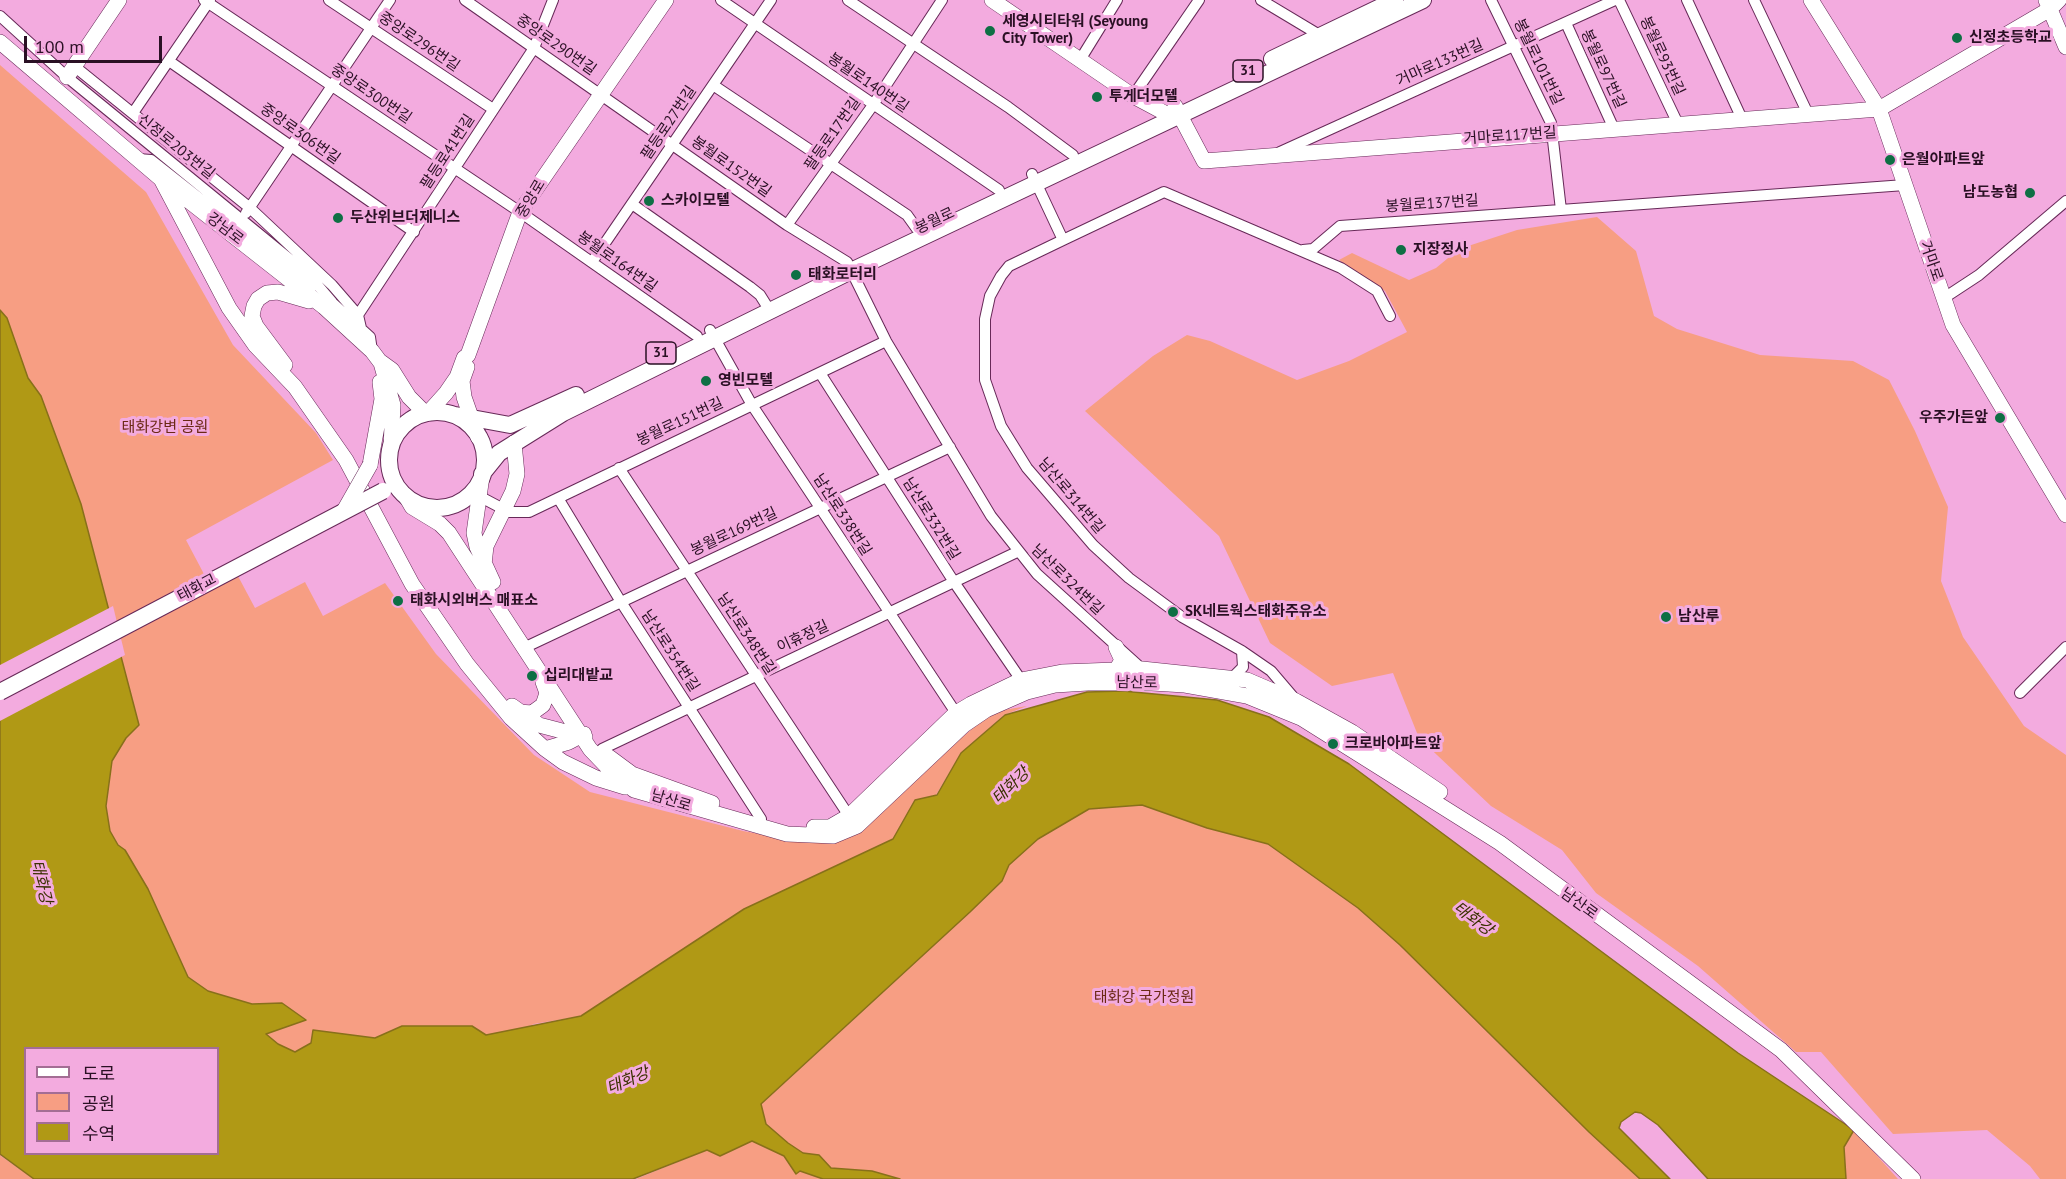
<!DOCTYPE html>
<meta charset="utf-8">
<style>
body{margin:0}
#map{position:relative;width:2066px;height:1179px;overflow:hidden;background:#f3abdf;font-family:"PT Sans","Noto Sans KR",sans-serif}
canvas{display:block}
.legend{position:absolute;left:24px;top:1047px;width:195px;height:108px;box-sizing:border-box;background:#f3abdf;border:2px solid #a36d94;margin:0;padding:8px 10px;list-style:none;font-size:18px;color:#2a1024}
.legend li{display:flex;align-items:center;gap:12px;height:30px}
.legend b{width:30px;border:2px solid #a36d94}
.scale{position:absolute;left:24px;top:36px;width:138px;height:27px;box-sizing:border-box;border:3px solid #2a1024;border-top:0;padding-left:8px;font-size:18px;line-height:21px;white-space:nowrap;color:#2a1024;-webkit-text-stroke:4px #f3abdf;paint-order:stroke}
</style>
<div id="map">
<canvas width="2066" height="1179"></canvas>
<ul class="legend">
<li><b style="height:8px;background:#fff"></b>도로</li>
<li><b style="height:16px;background:#f79e83"></b>공원</li>
<li><b style="height:16px;background:#b09915"></b>수역</li>
</ul>
<div class="scale">100 m</div>
</div>
<script>
const ctx = document.querySelector('canvas').getContext('2d');
ctx.lineJoin = 'round';
function fill(path, color) { ctx.fillStyle = color; ctx.fill(path, 'evenodd'); }
const toPath = rows => new Path2D(rows.map(r => 'M' + r).join(''));
function trace(path, color, width, dash) { ctx.strokeStyle = color; ctx.lineWidth = width; ctx.lineCap = dash ? 'butt' : 'round'; ctx.setLineDash(dash || []); ctx.stroke(path); }
function drawText(font, color, halo, rows, align = 'center') {
  ctx.font = font + ' "PT Sans","Noto Sans KR",sans-serif'; ctx.lineWidth = 6; ctx.setLineDash([]); ctx.textBaseline = 'middle'; ctx.strokeStyle = halo; ctx.fillStyle = color; for (const [text, x, y, turn = 0] of rows) {
    ctx.save(); ctx.translate(x, y); ctx.rotate((+turn || 0) * Math.PI / 180); ctx.textAlign = isNaN(turn) ? turn : align; if (halo) ctx.strokeText(text, 0, 0); ctx.fillText(text, 0, 0); ctx.restore();
  }
}
const green = toPath([
 [0,65,146,192,233,345,316,433,333,460,186,540,205,576,231,563,255,608,305,582,323,616,385,583,436,654,534,755,590,792,743,831,798,841,857,826,992,712,1027,706,1004,715,961,753,936,795,915,800,893,839,757,903,581,1016,534,1024,518,1031,486,1035,472,1026,402,1026,376,1038,313,1031,311,1043,295,1052,278,1044,265,1034,305,1020,282,1003,252,1004,208,991,188,977,148,889,125,850,118,845,110,831,106,806,112,761,126,738,139,725,81,504,41,396,28,378,7,318,0,310],
 [1597,217,1636,251,1654,316,1677,329,1760,355,1853,361,1889,380,1915,431,1948,507,1941,581,1963,637,2024,726,2066,755,2066,1179,2040,1179,2030,1166,1987,1130,1893,1134,1821,1052,1796,1052,1698,966,1596,893,1562,850,1491,806,1419,738,1393,673,1332,686,1270,643,1219,536,1085,411,1153,356,1187,335,1210,341,1297,380,1349,361,1407,332,1385,291,1339,260,1352,253,1409,280,1436,268,1459,249,1517,230],
 [1142,805,1207,828,1268,844,1358,908,1400,945,1589,1132,1640,1179,636,1179,707,1150,756,1109,970,912,1002,881,1009,865,1038,839,1089,809],
 [1854,1130,1898,1179,1846,1179,1844,1147],
 [0,1154,1,1156,34,1179,0,1179]
]);
const water = toPath([
 [0,310,7,318,28,378,41,396,81,504,139,725,126,738,112,761,106,806,110,831,118,845,125,850,148,889,188,977,208,991,252,1004,282,1003,306,1020,266,1034,278,1044,295,1052,311,1043,313,1030,375,1038,402,1026,472,1026,486,1035,581,1016,744,909,893,839,915,800,937,795,961,753,1005,715,1087,692,1123,691,1217,700,1269,717,1349,764,1738,1053,1854,1130,1844,1147,1846,1179,1708,1179,1658,1125,1641,1113,1635,1112,1621,1122,1619,1128,1670,1179,1640,1179,1589,1132,1400,945,1358,908,1268,844,1207,828,1142,805,1089,809,1038,839,1009,865,1002,881,970,912,761,1104,766,1124,788,1143,803,1153,819,1155,831,1168,872,1171,900,1179,823,1179,800,1171,796,1174,784,1156,752,1141,720,1156,707,1150,633,1179,34,1179,0,1154,0,310],
 [26,1048,218,1048,218,1154,26,1154,26,1048]
]);
const pier = toPath([
 [113,606,125,655,0,721,0,665]
]);
const street = toPath([
 [204,0,520,212,697,336],
 [329,0,493,109],
 [465,0,787,225,847,262,886,341,991,516,1037,574,1142,669],
 [721,0,999,190],
 [848,0,1008,107,1073,155],
 [1261,0,1321,36],
 [1491,0,1551,123,1561,210],
 [1619,0,1678,124],
 [1687,0,1742,119],
 [1754,0,1808,114],
 [0,16,67,77,308,274,332,302],
 [1566,23,1614,129],
 [1080,60,1117,0],
 [169,61,414,232],
 [74,66,250,208,332,285,358,315,361,328],
 [713,85,907,215,917,229],
 [1133,96,1199,0],
 [133,113,210,0],
 [1280,152,1615,0],
 [138,159,151,160,312,287],
 [1032,174,1063,240,1164,192,1341,268,1377,291,1390,316],
 [632,204,750,287,760,295,770,311],
 [246,213,390,0],
 [787,225,873,105,942,0],
 [1063,240,1009,266,1001,276,990,296,985,319,985,380,1001,426,1027,468,1093,545,1129,578,1182,617,1242,651,1271,671,1294,698],
 [1303,250,1313,249,1340,226,1905,185],
 [592,262,771,0],
 [327,298,370,337,372,351],
 [1944,298,1979,275,2066,201],
 [358,315,534,48,553,0],
 [710,330,752,405,956,713],
 [820,373,954,582,1021,680],
 [619,468,849,816],
 [475,494,509,512,529,512,886,341],
 [558,498,621,602,761,819],
 [530,645,950,447],
 [1232,678,1243,667,1242,651],
 [2020,693,2066,647],
 [602,749,1017,552]
]);
const secondary = toPath([
 [992,0,1133,96,1163,112],
 [1811,0,1879,109,1953,325,2066,515],
 [2046,0,2066,47],
 [0,42,161,179,324,307,372,351,381,363,393,405,391,447],
 [67,77,119,0],
 [1175,106,1204,161,1879,109,2050,9,2059,0],
 [161,179,229,308,255,345,295,387,346,460,412,584,467,664,511,718,545,749,563,762,596,778,625,787],
 [381,362,392,370,409,397,422,410,428,413,446,393,457,377,464,358,468,355,520,212,666,0],
 [285,365,256,326,252,316,254,306,258,299,267,293,278,292,309,301],
 [467,367,462,381,464,397,478,437],
 [370,465,382,399,380,382],
 [482,476,474,533,477,547,493,582],
 [405,495,412,507,440,524,449,533,590,749,612,772,634,790,787,834,833,836,857,826,964,725,986,710,1027,692,1055,685,1088,683,1152,683,1185,685,1247,696,1301,718,1500,843,1781,1050,1913,1179],
 [484,565,486,546,513,491,517,474,514,443],
 [1116,670,1122,660,1116,647],
 [512,706,539,725,585,737],
 [518,712,532,713,543,705,547,693,543,682],
 [545,749,569,742,584,734],
 [609,757,632,774,712,803],
 [814,827,830,827,849,816,956,713,971,704,1021,680,1062,672,1142,669,1247,680,1296,701,1352,732,1440,792]
]);
const primary = toPath([
 [1272,59,1395,0],
 '389 460a48 48 0 1 1 96 0a48 48 0 1 1-96 0Z',
 [450,414,510,425,576,395],
 [482,474,499,453,563,413,851,271,1423,0]
]);
const secondaryBridge = toPath([
 [345,509,370,465]
]);
const primaryBridge = toPath([
 [0,692,383,491]
]);
const markers = [
 [990,31,6,"#0e6f44"],
 [1957,38,6,"#0e6f44"],
 [1097,97,6,"#0e6f44"],
 [1890,160,6,"#0e6f44"],
 [2030,193,6,"#0e6f44"],
 [649,201,6,"#0e6f44"],
 [338,218,6,"#0e6f44"],
 [1401,250,6,"#0e6f44"],
 [796,275,6,"#0e6f44"],
 [706,381,6,"#0e6f44"],
 [2000,418,6,"#0e6f44"],
 [398,601,6,"#0e6f44"],
 [1173,612,6,"#0e6f44"],
 [1666,617,6,"#0e6f44"],
 [532,676,6,"#0e6f44"],
 [1333,744,6,"#0e6f44"]
];
const shields = [
 [1248,71,30],
 [661,353,30]
];
const shieldNames = [
 ["31",1248,71],
 ["31",661,353]
];
const poiNames = [
 ["세영시티타워 (Seyoung",1002,22],
 ["City Tower)",1002,39],
 ["신정초등학교",1969,38],
 ["투게더모텔",1109,97],
 ["은월아파트앞",1902,160],
 ["남도농협",2018,193,"right"],
 ["스카이모텔",661,201],
 ["두산위브더제니스",350,218],
 ["지장정사",1413,250],
 ["태화로터리",808,275],
 ["영빈모텔",718,381],
 ["우주가든앞",1988,418,"right"],
 ["태화시외버스 매표소",410,601],
 ["SK네트웍스태화주유소",1185,612],
 ["남산루",1678,617],
 ["십리대밭교",544,676],
 ["크로바아파트앞",1345,744]
];
const streetNames = [
 ["중앙로296번길",419,42,34],
 ["중앙로290번길",556,45,35],
 ["봉월로93번길",1662,56,65],
 ["봉월로101번길",1538,62,64],
 ["거마로133번길",1440,63,-24],
 ["봉월로97번길",1603,69,65],
 ["봉월로140번길",868,83,34],
 ["중앙로300번길",371,94,34],
 ["팔등로27번길",669,123,-56],
 ["중앙로306번길",300,134,35],
 ["팔등로17번길",833,134,-55],
 ["거마로117번길",1510,136,-4],
 ["신정로203번길",176,147,39],
 ["팔등로41번길",448,152,-57],
 ["봉월로152번길",731,167,35],
 ["중앙로",531,199,-59],
 ["봉월로137번길",1432,204,-4],
 ["봉월로",935,221,-25],
 ["강남로",225,229,38],
 ["거마로",1931,261,71],
 ["봉월로164번길",617,262,35],
 ["봉월로151번길",680,422,-25],
 ["남산로314번길",1071,496,50],
 ["남산로338번길",842,515,57],
 ["남산로332번길",931,519,58],
 ["봉월로169번길",734,532,-25],
 ["남산로324번길",1067,580,44],
 ["태화교",197,588,-28],
 ["남산로348번길",746,634,57],
 ["이휴정길",803,637,-25],
 ["남산로354번길",670,651,57],
 ["남산로",1137,683,1],
 ["남산로",671,801,17],
 ["남산로",1579,904,36]
];
const parkNames = [
 ["태화강변 공원",165,428],
 ["태화강 국가정원",1144,998]
];
const waterNames = [
 ["태화강",1011,786,-44],
 ["태화강",41,882,77],
 ["태화강",1473,919,37],
 ["태화강",628,1081,-23]
];
fill(green, '#f79e83');
fill(water, '#b09915');
trace(water, '#88701a', 1.5);
fill(pier, '#f3abdf');
trace(street, '#672958', 12);
trace(secondary, '#672958', 16);
trace(primary, '#672958', 18);
trace(street, '#fff', 10);
trace(secondary, '#fff', 15);
trace(primary, '#fff', 16);
trace(secondaryBridge, '#672958', 16, []);
trace(primaryBridge, '#672958', 18, []);
trace(secondaryBridge, '#fff', 15);
trace(primaryBridge, '#fff', 16);
for (const [x, y, r, color] of markers) { const dot = new Path2D(); dot.arc(x, y, r, 0, 2 * Math.PI); ctx.fillStyle = color; ctx.fill(dot); trace(dot, '#f3abdf', 2); }
for (const [x, y, w] of shields) { const box = new Path2D(); box.roundRect(x - w / 2, y - 11, w, 22, 4.5); ctx.fillStyle = '#f3abdf'; ctx.fill(box); trace(box, '#2a1024', 1.5); }
drawText('bold 14px', '#2a1024', null, shieldNames);
drawText('bold 15px', '#2a1024', '#f3abdf', poiNames, 'left');
drawText('15px', '#2a1024', '#f3abdf', streetNames);
drawText('15px', '#6b2914', '#f3abdf', parkNames);
drawText('italic 16px', '#3b3100', '#f3abdf', waterNames);
</script>
